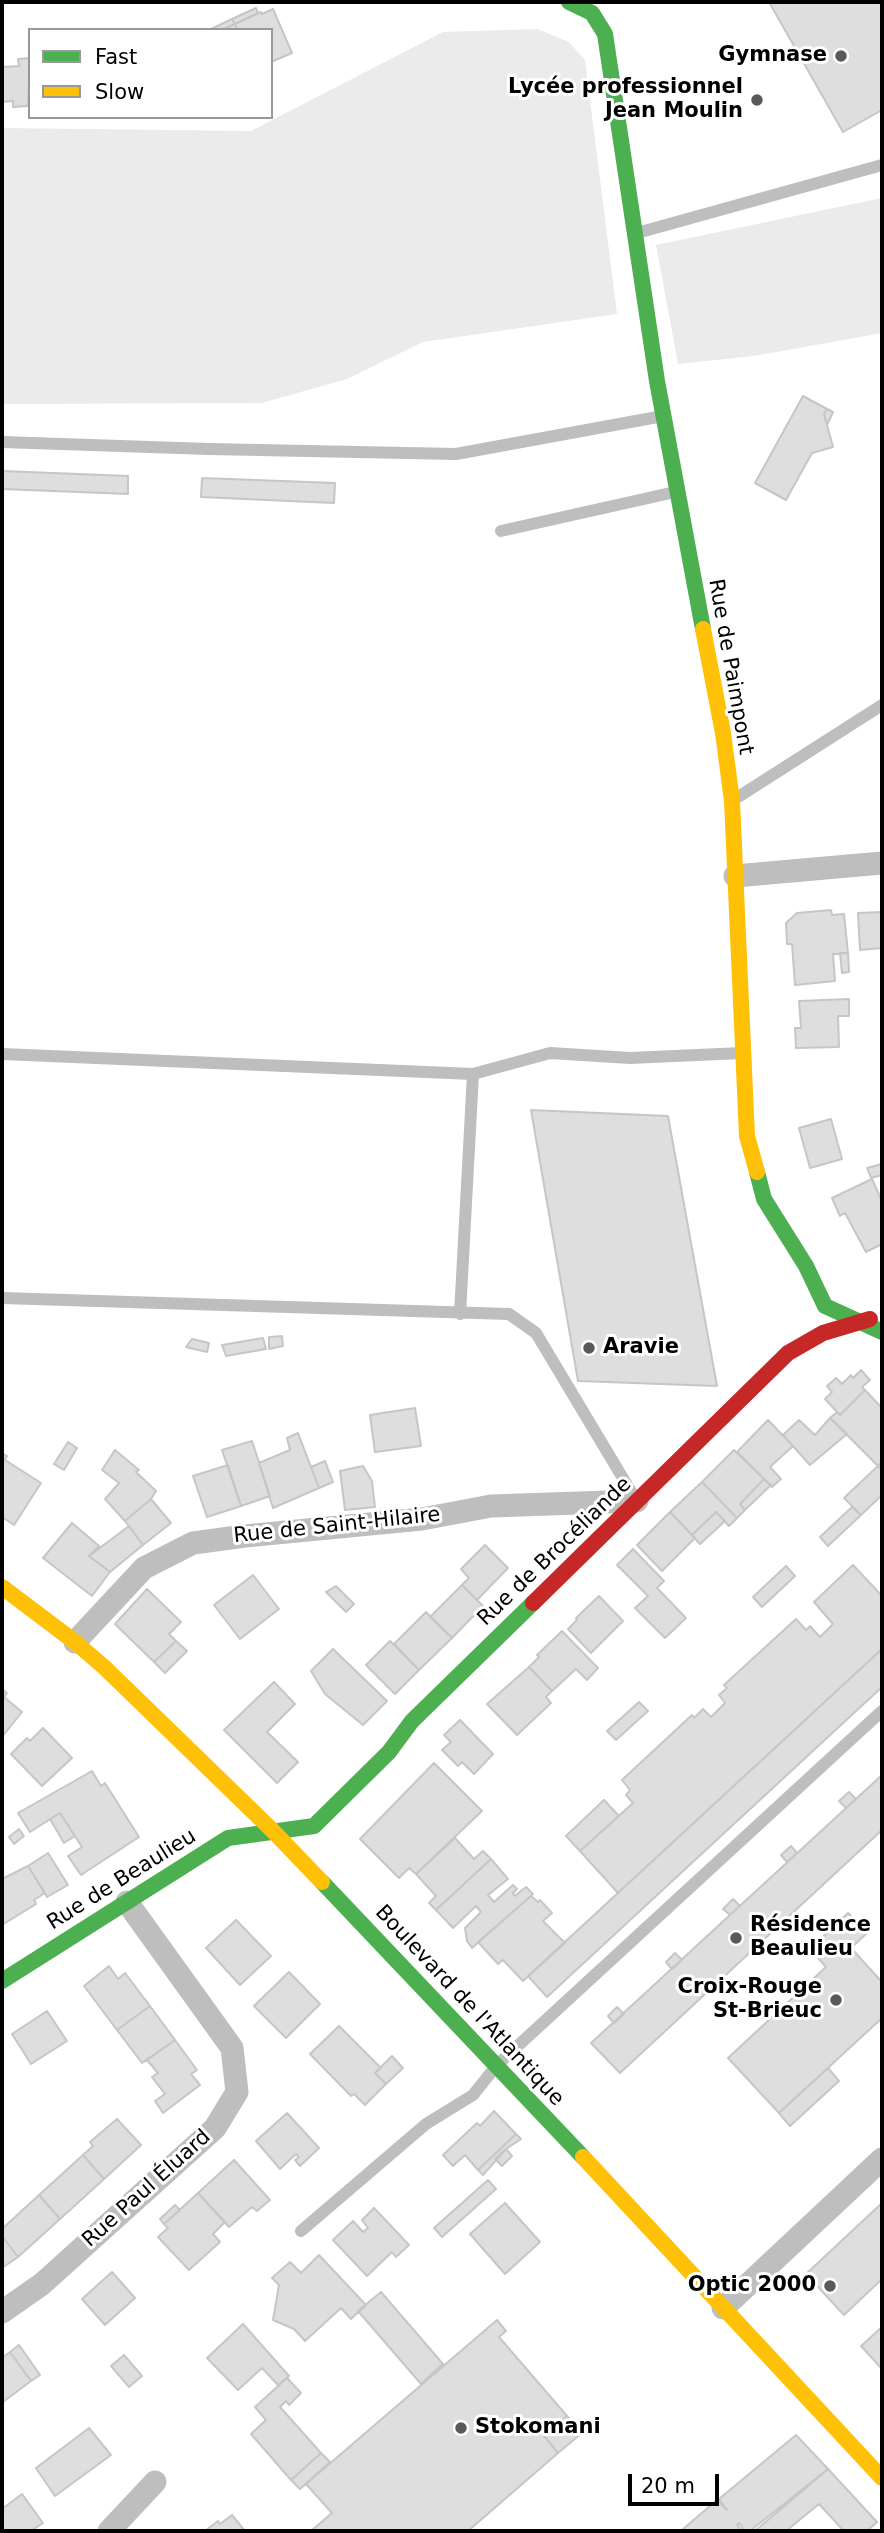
<!DOCTYPE html>
<meta charset="utf-8">
<style>
body{margin:0}
#map{position:relative;width:884px;height:2533px;overflow:hidden;background:#fff;font-family:"DejaVu Sans",sans-serif}
canvas{display:block}
.frame{position:absolute;inset:0;border:4px solid #000;pointer-events:none}
.legend{position:absolute;left:28px;top:28px;width:245px;height:91px;box-sizing:border-box;background:#fff;border:2px solid #999;margin:0;padding:9px 12px;list-style:none;font-size:21px;color:#000}
.legend li{display:flex;align-items:center;gap:14px;height:35px}
.legend b{width:35px;border:2px solid #999}
.scale{position:absolute;left:628px;top:2474px;width:91px;height:32px;box-sizing:border-box;border:4px solid #000;border-top:0;padding-left:9px;font-size:21px;line-height:24px;white-space:nowrap;color:#000;-webkit-text-stroke:5px #fff;paint-order:stroke}
</style>
<div id="map">
<canvas width="884" height="2533"></canvas>
<div class="frame"></div>
<ul class="legend">
<li><b style="height:9px;background:#4caf50"></b>Fast</li>
<li><b style="height:9px;background:#ffc107"></b>Slow</li>
</ul>
<div class="scale">20 m</div>
</div>
<script>
const ctx = document.querySelector('canvas').getContext('2d');
ctx.lineJoin = 'round';
function fill(path, color) { ctx.fillStyle = color; ctx.fill(path, 'evenodd'); }
const toPath = rows => new Path2D(rows.map(r => 'M' + r).join(''));
function trace(path, color, width, dash) { ctx.strokeStyle = color; ctx.lineWidth = width; ctx.lineCap = dash ? 'butt' : 'round'; ctx.setLineDash(dash || []); ctx.stroke(path); }
function drawText(font, color, halo, rows, align = 'center') {
  ctx.font = font + ' "DejaVu Sans",sans-serif'; ctx.lineWidth = 6; ctx.setLineDash([]); ctx.textBaseline = 'middle'; ctx.strokeStyle = halo; ctx.fillStyle = color; for (const [text, x, y, turn = 0] of rows) {
    ctx.save(); ctx.translate(x, y); ctx.rotate((+turn || 0) * Math.PI / 180); ctx.textAlign = isNaN(turn) ? turn : align; if (halo) ctx.strokeText(text, 0, 0); ctx.fillText(text, 0, 0); ctx.restore();
  }
}
const green = toPath([
 [537,29,569,42,585,60,617,314,423,342,347,379,262,403,2,404,2,128,251,131,443,32],
 [882,198,882,333,754,356,678,364,656,245]
]);
const building = toPath([
 [769,2,882,2,882,110,843,132,769,2],
 [256,8,258,13,235,24,232,19,256,8],
 [273,9,292,53,271,62,271,30,237,30,235,24,261,12,262,14,273,9],
 [232,19,235,24,221,30,209,30,232,19],
 [235,24,237,30,221,30,235,24],
 [30,58,28,106,13,107,13,101,2,102,2,67,19,66,18,59,30,58],
 [803,396,827,409,824,414,833,447,812,453,786,500,755,483,803,396],
 [827,409,833,412,827,425,824,414,827,409],
 [2,471,128,476,128,494,2,489,2,471],
 [202,478,335,483,334,503,201,497,202,478],
 [831,910,832,915,844,914,848,953,833,954,835,981,795,985,792,944,787,944,786,923,797,913,831,910],
 [882,912,882,948,860,950,858,913,882,912],
 [840,953,848,953,849,972,842,973,840,953],
 [849,999,849,1016,838,1016,839,1047,796,1048,795,1028,801,1028,799,1001,849,999],
 [531,1110,668,1116,717,1386,578,1381,531,1110],
 [831,1119,842,1159,810,1168,799,1128,831,1119],
 [882,1164,882,1175,871,1178,867,1168,882,1164],
 [872,1179,882,1201,882,1244,866,1252,845,1213,840,1216,832,1198,872,1179],
 [282,1336,283,1346,269,1349,269,1337,282,1336],
 [263,1338,266,1349,226,1356,222,1345,263,1338],
 [192,1339,209,1343,207,1352,186,1347,192,1339],
 [861,1370,870,1380,862,1387,865,1390,840,1415,825,1399,832,1392,827,1386,836,1378,842,1384,851,1375,853,1378,861,1370],
 [865,1390,882,1408,882,1462,878,1466,830,1418,837,1412,840,1415,865,1390],
 [415,1408,421,1446,375,1452,370,1415,415,1408],
 [830,1418,847,1434,810,1465,783,1435,799,1420,815,1435,830,1418],
 [768,1420,793,1446,770,1467,781,1479,772,1487,737,1452,768,1420],
 [298,1433,319,1488,273,1508,259,1463,290,1450,287,1438,298,1433],
 [252,1441,270,1496,241,1506,222,1450,252,1441],
 [68,1442,77,1448,64,1470,54,1464,68,1442],
 [115,1450,139,1470,136,1472,156,1491,151,1499,125,1521,105,1499,119,1483,102,1470,115,1450],
 [734,1450,764,1479,740,1504,745,1510,737,1518,702,1482,734,1450],
 [2,1453,7,1456,5,1460,41,1483,14,1525,2,1517,2,1453],
 [325,1461,333,1482,319,1488,311,1467,325,1461],
 [228,1465,241,1506,207,1517,193,1476,228,1465],
 [363,1466,372,1481,375,1507,345,1510,340,1471,363,1466],
 [878,1466,882,1470,882,1495,861,1515,844,1498,878,1466],
 [764,1479,771,1485,745,1510,740,1504,764,1479],
 [702,1482,737,1518,729,1526,716,1512,692,1535,670,1512,702,1482],
 [151,1499,171,1523,143,1545,125,1521,151,1499],
 [852,1507,861,1515,828,1546,820,1537,852,1507],
 [670,1512,695,1538,662,1571,637,1545,670,1512],
 [716,1512,725,1521,700,1544,692,1535,716,1512],
 [72,1523,99,1546,89,1556,110,1572,92,1596,43,1558,72,1523],
 [129,1526,143,1545,110,1572,89,1556,129,1526],
 [485,1545,508,1568,477,1600,462,1585,469,1578,461,1569,485,1545],
 [633,1549,664,1581,657,1588,686,1618,665,1638,635,1608,648,1596,617,1565,633,1549],
 [853,1565,882,1596,882,1649,618,1893,580,1851,633,1803,626,1795,630,1790,622,1780,692,1715,694,1718,703,1709,711,1717,725,1703,719,1695,727,1688,724,1685,796,1619,806,1630,810,1626,820,1637,833,1624,814,1602,853,1565],
 [786,1566,795,1576,762,1607,753,1597,786,1566],
 [253,1575,279,1609,240,1639,214,1605,253,1575],
 [462,1585,483,1606,452,1638,430,1617,462,1585],
 [336,1586,354,1604,346,1612,326,1592,336,1586],
 [147,1589,181,1622,169,1634,176,1641,154,1662,115,1624,147,1589],
 [599,1596,623,1621,591,1653,568,1629,577,1620,576,1618,599,1596],
 [426,1612,452,1638,419,1670,394,1644,426,1612],
 [562,1631,598,1668,587,1680,576,1669,552,1691,529,1667,539,1657,537,1655,562,1631],
 [176,1641,187,1651,165,1673,154,1662,176,1641],
 [390,1641,419,1670,395,1694,366,1665,390,1641],
 [333,1649,387,1701,363,1725,325,1694,311,1671,333,1649],
 [882,1649,882,1687,547,1997,528,1976,882,1649],
 [529,1667,552,1691,546,1697,551,1703,517,1735,487,1704,529,1667],
 [274,1682,295,1704,267,1732,298,1762,277,1783,224,1730,274,1682],
 [2,1689,7,1693,4,1697,22,1712,2,1737,2,1689],
 [639,1702,648,1711,616,1740,607,1731,639,1702],
 [460,1720,493,1754,474,1774,462,1762,458,1766,442,1750,451,1742,444,1735,460,1720],
 [43,1728,72,1758,42,1786,11,1754,27,1738,30,1741,43,1728],
 [434,1763,482,1811,416,1874,409,1868,399,1878,360,1839,434,1763],
 [92,1771,101,1786,105,1783,139,1837,81,1875,68,1856,82,1847,60,1813,30,1832,18,1813,92,1771],
 [882,1775,882,1830,620,2073,591,2043,882,1775],
 [849,1792,856,1799,846,1808,839,1801,849,1792],
 [604,1800,619,1816,580,1851,566,1836,604,1800],
 [60,1813,75,1836,64,1843,50,1819,60,1813],
 [19,1829,24,1836,14,1844,9,1837,19,1829],
 [455,1838,474,1859,483,1851,491,1859,436,1910,429,1903,436,1896,416,1874,455,1838],
 [791,1846,797,1853,787,1862,781,1855,791,1846],
 [48,1853,68,1885,47,1897,28,1866,48,1853],
 [491,1859,508,1879,488,1895,494,1902,513,1885,517,1889,513,1893,515,1896,526,1887,533,1894,472,1948,467,1941,465,1928,481,1912,476,1906,453,1928,436,1910,491,1859],
 [28,1866,45,1893,34,1900,36,1904,2,1925,2,1879,28,1866],
 [531,1896,538,1902,540,1900,552,1913,543,1921,565,1943,523,1981,503,1960,498,1964,478,1942,531,1896],
 [733,1899,740,1906,730,1915,723,1909,733,1899],
 [848,1913,867,1933,851,1948,882,1982,882,2018,779,2113,728,2058,826,1967,810,1949,848,1913],
 [236,1920,271,1956,240,1985,206,1948,236,1920],
 [675,1953,682,1960,672,1969,666,1962,675,1953],
 [109,1966,118,1979,125,1973,150,2006,117,2030,84,1986,109,1966],
 [289,1972,320,2004,286,2038,254,2006,289,1972],
 [150,2006,175,2040,142,2063,117,2030,150,2006],
 [617,2007,624,2014,614,2023,608,2016,617,2007],
 [47,2011,67,2041,31,2064,12,2034,47,2011],
 [339,2026,381,2068,375,2073,386,2084,365,2105,354,2094,351,2096,310,2054,339,2026],
 [175,2040,197,2070,191,2074,200,2085,163,2113,155,2101,165,2094,152,2077,158,2073,147,2060,175,2040],
 [392,2056,403,2068,386,2084,375,2073,392,2056],
 [828,2068,839,2081,790,2126,779,2113,828,2068],
 [494,2111,516,2134,478,2170,465,2155,453,2166,443,2155,477,2123,480,2126,494,2111],
 [287,2113,319,2148,300,2166,295,2160,299,2157,296,2154,280,2169,256,2141,287,2113],
 [117,2119,141,2145,104,2179,83,2155,93,2146,90,2142,117,2119],
 [516,2134,521,2139,506,2149,483,2175,478,2170,516,2134],
 [506,2149,512,2156,502,2166,495,2159,506,2149],
 [83,2155,104,2179,60,2219,39,2195,83,2155],
 [234,2160,270,2200,257,2211,252,2207,229,2227,198,2193,234,2160],
 [488,2180,496,2189,442,2237,434,2228,488,2180],
 [198,2193,225,2222,213,2234,220,2242,189,2270,158,2237,168,2228,164,2224,198,2193],
 [39,2195,60,2219,18,2257,2,2236,2,2229,39,2195],
 [505,2203,540,2242,505,2274,470,2234,505,2203],
 [882,2203,882,2279,844,2315,806,2274,882,2203],
 [175,2205,180,2210,164,2224,160,2219,175,2205],
 [374,2208,409,2245,396,2257,392,2252,367,2276,333,2240,353,2221,363,2232,368,2228,362,2220,374,2208],
 [2,2236,18,2257,2,2268,2,2236],
 [319,2255,366,2305,351,2319,341,2308,305,2341,294,2329,273,2320,279,2285,272,2278,290,2262,301,2273,319,2255],
 [112,2272,135,2298,105,2325,82,2299,112,2272],
 [381,2292,443,2364,421,2384,358,2311,381,2292],
 [497,2320,506,2331,499,2337,567,2416,544,2436,558,2453,468,2531,311,2531,332,2513,306,2484,497,2320],
 [243,2324,289,2376,278,2385,262,2368,238,2390,207,2358,243,2324],
 [882,2327,882,2369,861,2346,882,2327],
 [19,2345,40,2375,31,2381,10,2352,19,2345],
 [10,2352,31,2381,3,2402,2,2358,10,2352],
 [124,2355,142,2376,129,2387,111,2366,124,2355],
 [287,2378,301,2393,289,2405,286,2401,280,2407,321,2453,291,2480,251,2434,266,2420,255,2407,287,2378],
 [567,2416,582,2433,558,2453,544,2436,567,2416],
 [89,2428,111,2455,55,2496,36,2468,89,2428],
 [796,2435,828,2469,750,2531,745,2531,739,2523,737,2525,742,2531,685,2531,683,2529,717,2500,727,2510,719,2499,796,2435],
 [321,2453,330,2462,300,2489,291,2480,321,2453],
 [828,2469,877,2522,867,2531,842,2531,843,2530,819,2504,786,2531,755,2531,828,2469],
 [22,2494,43,2523,31,2531,2,2531,2,2509,22,2494],
 [232,2515,245,2531,205,2531,218,2521,220,2524,232,2515]
]);
const lane = toPath([
 [637,233,882,165],
 [2,442,209,449,456,454,663,416],
 [501,531,675,492],
 [735,799,882,705],
 [2,1054,473,1074,550,1053,630,1058,742,1053],
 [2,1298,509,1314,536,1333,636,1500],
 [460,1314,473,1074],
 [301,2231,426,2124,473,2095,497,2065,882,1711]
]);
const street = toPath([
 [735,876,882,863],
 [75,1642,144,1568,193,1543,245,1536,422,1519,491,1506,637,1501],
 [723,2308,882,2159],
 [2,2312,42,2284,215,2128,237,2092,232,2048,127,1902],
 [109,2531,155,2482]
]);
const fast = toPath([
 [569,2,592,13,605,34,657,381,703,629],
 [757,1172,764,1199,806,1266,825,1306,882,1332],
 [322,1882,583,2157],
 [2,1981,228,1838,314,1826,389,1752,412,1721,533,1603]
]);
const slow = toPath([
 [703,629,723,733,732,801,747,1136,757,1172],
 [2,1587,75,1642,104,1667,272,1830,322,1882],
 [583,2157,882,2478]
]);
const jam = toPath([
 [533,1603,788,1353,823,1333,870,1319]
]);
const markers = [
 [841,56,7,"#595959"],
 [757,100,7,"#595959"],
 [589,1348,7,"#595959"],
 [736,1938,7,"#595959"],
 [836,2000,7,"#595959"],
 [830,2286,7,"#595959"],
 [461,2428,7,"#595959"]
];
const poiNames = [
 ["Gymnase",827,56],
 ["Lycée professionnel",743,88],
 ["Jean Moulin",743,112],
 ["Aravie",603,1348,"left"],
 ["Résidence",750,1926,"left"],
 ["Beaulieu",750,1950,"left"],
 ["Croix-Rouge",822,1988],
 ["St-Brieuc",822,2012],
 ["Optic 2000",816,2286],
 ["Stokomani",475,2428,"left"]
];
const streetNames = [
 ["Rue de Paimpont",730,667,80],
 ["Rue de Saint-Hilaire",337,1526,-6],
 ["Rue de Brocéliande",555,1552,-44],
 ["Rue de Beaulieu",122,1880,-32],
 ["Boulevard de l'Atlantique",469,2006,47],
 ["Rue Paul Éluard",147,2189,-42]
];
fill(green, '#ebebeb');
fill(building, '#dedede');
trace(building, '#c6c6c6', 2);
trace(lane, '#bebebe', 12);
trace(street, '#bebebe', 23);
trace(fast, '#4caf50', 16);
trace(slow, '#ffc107', 16);
trace(jam, '#c62828', 16);
for (const [x, y, r, color] of markers) { const dot = new Path2D(); dot.arc(x, y, r, 0, 2 * Math.PI); ctx.fillStyle = color; ctx.fill(dot); trace(dot, '#fff', 2.5); }
drawText('bold 21px', '#000', '#fff', poiNames, 'right');
drawText('21px', '#000', '#fff', streetNames);
</script>
